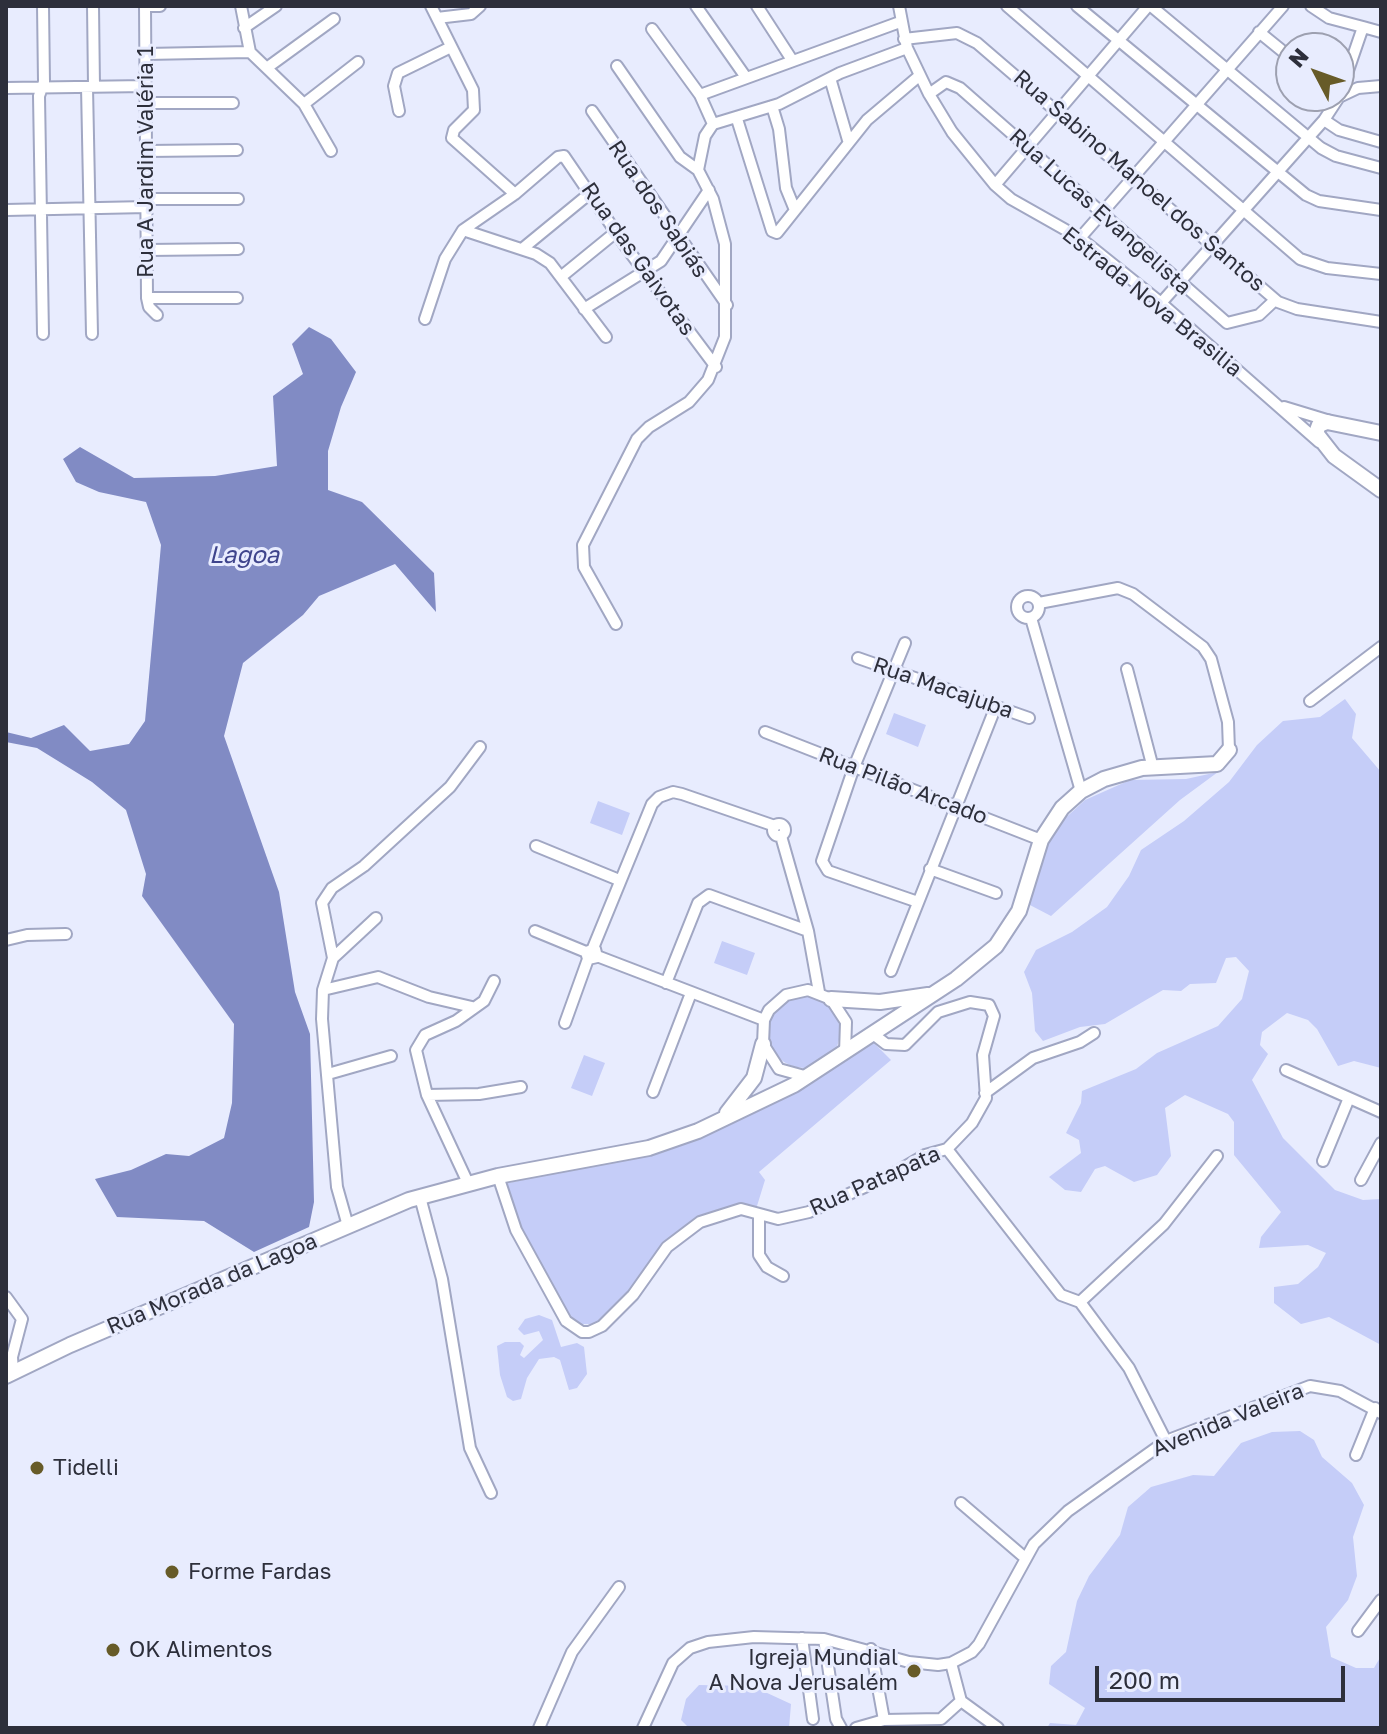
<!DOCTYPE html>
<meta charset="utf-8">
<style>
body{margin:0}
#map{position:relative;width:1387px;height:1734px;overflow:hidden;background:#e8ecfe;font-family:"Golos Text",sans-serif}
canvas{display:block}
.frame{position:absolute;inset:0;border:8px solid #2d2f3b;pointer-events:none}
.north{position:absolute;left:1275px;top:32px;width:80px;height:80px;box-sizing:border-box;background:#e8ecfe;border:2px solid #9da0b0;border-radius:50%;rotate:311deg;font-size:22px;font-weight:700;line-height:32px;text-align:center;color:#2d2f3b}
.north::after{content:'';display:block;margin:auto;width:28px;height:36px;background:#675b28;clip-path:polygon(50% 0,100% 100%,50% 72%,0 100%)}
.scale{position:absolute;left:1095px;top:1666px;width:250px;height:36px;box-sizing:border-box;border:4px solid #2d2f3b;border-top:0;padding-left:10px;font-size:24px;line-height:28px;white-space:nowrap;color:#2d2f3b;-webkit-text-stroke:6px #e8ecfe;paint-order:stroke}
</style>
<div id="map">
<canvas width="1387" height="1734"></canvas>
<div class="frame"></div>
<div class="north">N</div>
<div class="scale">200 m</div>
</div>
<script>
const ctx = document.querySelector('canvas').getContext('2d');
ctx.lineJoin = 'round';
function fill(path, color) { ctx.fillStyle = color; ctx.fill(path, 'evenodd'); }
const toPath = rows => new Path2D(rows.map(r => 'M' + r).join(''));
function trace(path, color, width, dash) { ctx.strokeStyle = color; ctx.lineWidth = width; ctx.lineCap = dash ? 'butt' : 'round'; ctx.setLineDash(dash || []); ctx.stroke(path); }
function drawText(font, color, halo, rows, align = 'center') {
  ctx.font = font + ' "Golos Text",sans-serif'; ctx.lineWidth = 6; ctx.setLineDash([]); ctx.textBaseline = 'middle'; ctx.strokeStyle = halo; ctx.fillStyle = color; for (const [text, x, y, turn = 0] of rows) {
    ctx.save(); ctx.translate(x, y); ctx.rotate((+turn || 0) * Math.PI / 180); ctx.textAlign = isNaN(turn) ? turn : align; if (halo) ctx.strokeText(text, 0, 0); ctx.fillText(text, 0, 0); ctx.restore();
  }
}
const green = toPath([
 [1345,699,1356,714,1352,738,1381,772,1381,1068,1354,1061,1338,1066,1317,1029,1308,1020,1287,1013,1262,1032,1260,1045,1268,1054,1252,1080,1283,1138,1335,1190,1363,1200,1381,1199,1381,1345,1329,1317,1301,1324,1274,1303,1274,1287,1298,1284,1318,1267,1326,1253,1308,1245,1259,1248,1261,1237,1281,1212,1234,1155,1234,1122,1228,1114,1185,1095,1165,1108,1171,1156,1157,1175,1134,1182,1105,1166,1095,1169,1081,1192,1065,1190,1049,1177,1081,1153,1079,1140,1066,1133,1081,1103,1082,1091,1136,1069,1157,1053,1218,1026,1242,999,1249,971,1236,957,1226,958,1216,983,1190,984,1181,991,1163,990,1105,1024,1080,1027,1043,1041,1035,1031,1032,993,1024,972,1036,950,1072,932,1107,907,1129,876,1141,850,1184,821,1229,782,1257,745,1283,721,1320,717],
 [894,713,926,725,918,747,886,734],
 [1218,772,1180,800,1051,916,1028,904,1042,851,1060,823,1085,800,1130,780,1186,779],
 [598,801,630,813,622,835,590,823],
 [722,941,755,953,747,975,714,963],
 '768 1032a36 36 0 1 1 72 0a36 36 0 1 1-72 0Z',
 [874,1043,891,1060,759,1172,765,1180,757,1206,727,1207,696,1221,648,1275,596,1324,573,1324,519,1227,505,1194,508,1183,668,1150,824,1073],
 [584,1055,605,1063,592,1096,571,1088],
 [539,1315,552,1320,561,1347,577,1343,584,1347,587,1374,577,1388,569,1390,560,1360,554,1357,539,1359,527,1378,521,1399,513,1401,507,1397,500,1375,497,1346,505,1342,520,1342,524,1346,520,1355,524,1358,543,1340,539,1331,524,1335,518,1329,525,1319],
 [1300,1431,1314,1440,1322,1457,1352,1483,1364,1505,1353,1537,1357,1576,1348,1600,1326,1627,1331,1657,1356,1668,1374,1668,1381,1656,1381,1728,1047,1728,1050,1723,1076,1725,1085,1708,1049,1684,1051,1666,1066,1652,1077,1601,1089,1576,1120,1535,1128,1507,1151,1487,1193,1475,1214,1476,1241,1443,1272,1432],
 [699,1685,752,1686,791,1704,789,1728,689,1728,681,1720,686,1699]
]);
const water = toPath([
 [309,327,331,339,356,372,341,407,328,451,328,490,362,502,434,573,436,612,395,564,319,596,303,615,243,663,224,736,279,892,295,992,310,1034,314,1202,309,1227,254,1252,204,1221,117,1217,95,1179,131,1170,166,1154,189,1156,224,1138,232,1103,234,1024,142,896,146,874,126,810,92,782,37,748,6,742,6,732,31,738,64,725,90,751,129,744,145,721,161,545,146,502,99,492,76,482,63,459,80,447,134,478,215,476,277,466,273,396,303,374,292,344]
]);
const street = toPath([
 [43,6,44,82,39,96,43,334],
 [93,6,94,86],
 [145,6,147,298,149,307,157,315],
 [145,6,160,6],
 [241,6,250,52,304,104,331,151],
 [431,6,473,90,474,110,454,130,452,138,515,194],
 [696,6,745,76],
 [757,6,792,60],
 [899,6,907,48,929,94,952,132,995,185,1011,199,1080,238,1161,303,1319,442],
 [1007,6,1300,259,1327,268,1381,274],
 [1077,6,1306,195,1319,201,1381,210],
 [1151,6,1321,148,1336,156,1381,168],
 [437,18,471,14,480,6],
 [1363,27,1381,32],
 [244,28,276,6],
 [652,29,700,95,713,124],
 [1259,32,1291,58],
 [904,39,957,33,977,43,1278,302,1297,309,1381,322],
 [146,54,250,52],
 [617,66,680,157,698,170],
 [268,67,334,19],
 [830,78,848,140],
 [87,87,92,334],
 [6,88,146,86],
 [929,94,946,82,960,88,1227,323,1259,315,1275,300],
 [700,95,900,22],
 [1339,97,1358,88,1381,86],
 [146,103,233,103],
 [304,104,358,62],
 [772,106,779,129,786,188,795,210],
 [399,111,394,86,398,73,451,47],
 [592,111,727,305],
 [737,119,772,231,777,233,867,120,919,76],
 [1324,120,1339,130,1381,142],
 [147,151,237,150],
 [995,185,1148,6],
 [147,199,238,199],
 [6,210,147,207],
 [463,230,536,254,550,263,606,337],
 [1080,238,1283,6],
 [522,249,589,194],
 [147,250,238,249],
 [562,276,616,232],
 [147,298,237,298],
 [1161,303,1324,120,1339,97,1363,27,1329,18,1311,6],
 [584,309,661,261,709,190],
 [425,319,445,259,463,230,515,194,558,157,564,156,626,247,716,367],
 [1284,407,1330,421],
 '1017 607a11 11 0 1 1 22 0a11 11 0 1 1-22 0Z',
 [1039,603,1118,588,1133,594,1203,647,1211,659,1228,722,1229,750],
 [1031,618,1081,791],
 [616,624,584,567,583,545,637,439,649,427,689,402,708,380,725,337,725,244,713,199,698,170,705,136,713,124,779,104,840,73,907,48],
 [905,643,854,767,822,861,828,871,918,902],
 [858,658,1029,718],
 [1127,669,1153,768],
 [1310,701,1381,647],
 [765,732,1041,840],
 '773 830a6 6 0 1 1 12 0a6 6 0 1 1-12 0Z',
 [781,836,808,931,819,992],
 [536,846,619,880],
 [930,869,996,893],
 [535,931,586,952],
 [6,940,27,935,66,934],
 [593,948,652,804,659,797,673,792,682,794,775,826],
 [597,956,764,1020],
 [333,958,376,918],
 [891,971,996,706],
 [666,983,698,903,709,895,808,931],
 [323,990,378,977,429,997,472,1007],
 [565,1023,588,959,586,952,595,949,597,957,588,959],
 [1286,1070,1381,1112],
 [328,1074,391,1056],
 [808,1077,779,1069,763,1044,764,1020,769,1010,786,995,808,990,831,999,846,1022,845,1053],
 [653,1092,691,993],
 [985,1093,1033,1058,1080,1042,1094,1033],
 [427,1095,479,1094,521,1087],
 [947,1149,1061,1295,1080,1302,1129,1368,1166,1441],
 [1323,1161,1349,1098],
 [498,1176,516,1230,566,1321,582,1332,589,1332,602,1326,633,1295,667,1247,700,1222,741,1209,778,1219,809,1212,889,1176,925,1155,947,1149,972,1123,986,1098,983,1055,994,1016,989,1005,970,1002,938,1012,905,1045,886,1044,873,1034],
 [1361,1180,1381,1143],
 [468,1183,427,1095,416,1050,425,1035,456,1021,484,1001,494,981],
 [420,1197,442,1279,470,1448,491,1493],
 [759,1215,759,1255,767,1267,783,1276],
 [348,1226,337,1187,322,1019,323,990,333,958,322,903,332,888,364,866,450,787,480,747],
 [6,1297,22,1319,12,1357,13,1372],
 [1080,1302,1164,1224,1217,1156],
 [1356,1455,1375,1408],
 [961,1503,1024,1557],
 [1358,1631,1381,1600],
 [802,1638,813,1719],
 [824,1639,836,1719,841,1728],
 [871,1649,884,1720],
 [951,1663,961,1701],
 [961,1701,998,1728],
 [539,1728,572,1652,619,1587],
 [643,1728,673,1663,690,1648,708,1642,754,1637,824,1639,909,1662,938,1665,951,1663,972,1652,979,1644,1034,1544,1068,1511,1166,1441,1310,1386,1340,1391,1381,1413],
 [856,1728,884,1720,941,1719,961,1701]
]);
const secondary = toPath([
 [1381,433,1327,422,1319,425,1316,433,1334,456,1381,490],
 [831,999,880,1002,928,995],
 [727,1113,754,1078,763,1044],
 [6,1376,70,1345,409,1200,498,1176,649,1148,698,1131,794,1085,956,979,996,946,1019,911,1041,840,1062,808,1081,791,1104,779,1142,768,1217,764,1229,750]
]);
const markers = [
 [37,1468,8,"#675b28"],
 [172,1572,8,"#675b28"],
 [113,1650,8,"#675b28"],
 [914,1671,8,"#675b28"]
];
const streetNames = [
 ["Rua A Jardim Valéria 1",146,162,-90],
 ["Rua Sabino Manoel dos Santos",1139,181,41],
 ["Rua dos Sabiás",658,209,56],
 ["Rua Lucas Evangelista",1100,212,42],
 ["Rua das Gaivotas",638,259,55],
 ["Estrada Nova Brasilia",1152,302,39],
 ["Rua Macajuba",943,688,19],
 ["Rua Pilão Arcado",903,786,21],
 ["Rua Patapata",875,1181,-24],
 ["Rua Morada da Lagoa",212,1284,-23],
 ["Avenida Valeira",1228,1420,-22]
];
const poiNames = [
 ["Tidelli",53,1468],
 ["Forme Fardas",188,1572],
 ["OK Alimentos",129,1650],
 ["Igreja Mundial",898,1658,"right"],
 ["A Nova Jerusalém",898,1683,"right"]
];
const waterNames = [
 ["Lagoa",244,555]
];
fill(green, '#c5cdf8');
fill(water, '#818bc4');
trace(street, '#a1a7c3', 14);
trace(secondary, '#a1a7c3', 18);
trace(street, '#fff', 10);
trace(secondary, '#fff', 14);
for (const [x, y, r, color] of markers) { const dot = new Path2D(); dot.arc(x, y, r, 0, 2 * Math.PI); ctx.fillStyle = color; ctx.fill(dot); trace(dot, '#e8ecfe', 3); }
drawText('22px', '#2d2f3b', '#e8ecfe', streetNames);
drawText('22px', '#2d2f3b', '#e8ecfe', poiNames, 'left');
drawText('italic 24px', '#3e448c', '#e8ecfe', waterNames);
</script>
